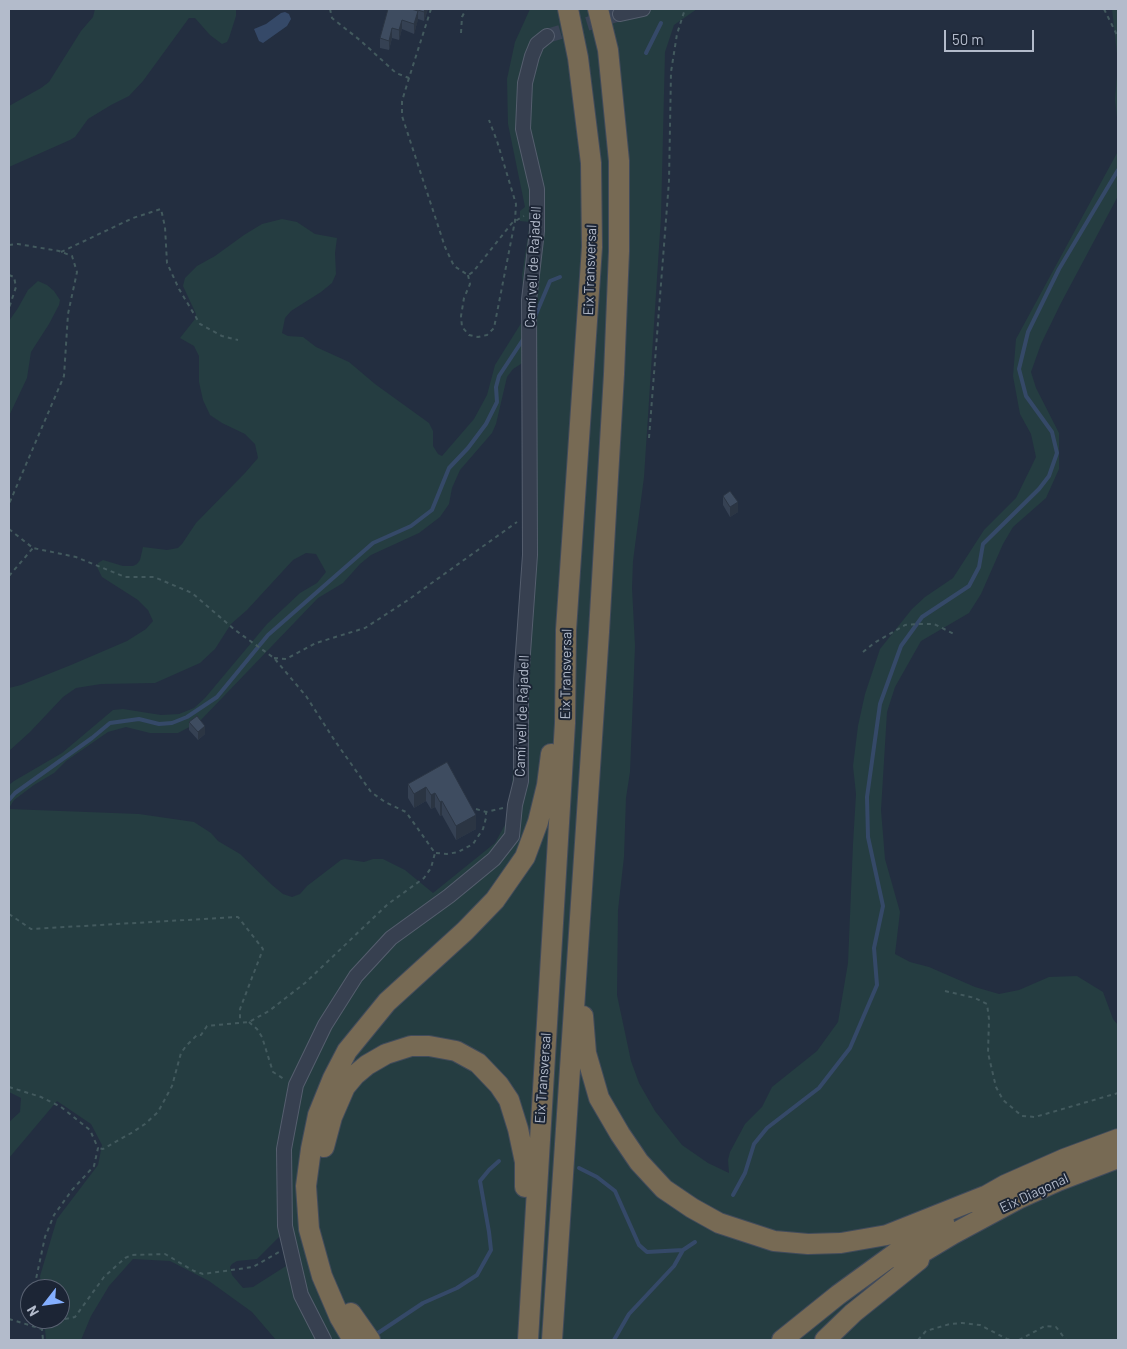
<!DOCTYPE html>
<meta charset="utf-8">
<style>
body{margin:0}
#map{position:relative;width:1127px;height:1349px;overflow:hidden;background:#232e40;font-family:Barlow,sans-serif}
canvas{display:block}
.frame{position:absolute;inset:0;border:10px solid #b3bbcb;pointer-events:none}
.north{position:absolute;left:20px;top:1279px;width:50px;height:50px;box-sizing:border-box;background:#1c2535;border:1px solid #586171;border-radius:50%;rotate:240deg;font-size:14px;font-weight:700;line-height:20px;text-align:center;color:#b3bbcb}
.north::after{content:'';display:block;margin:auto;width:18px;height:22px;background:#84afff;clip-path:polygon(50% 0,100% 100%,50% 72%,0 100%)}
.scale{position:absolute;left:944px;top:30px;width:90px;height:22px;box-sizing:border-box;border:2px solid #b3bbcb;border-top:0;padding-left:6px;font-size:15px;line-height:18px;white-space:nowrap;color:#b3bbcb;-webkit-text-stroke:4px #1c2535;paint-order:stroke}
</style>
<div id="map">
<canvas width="1127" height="1349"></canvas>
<div class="frame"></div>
<div class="north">N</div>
<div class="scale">50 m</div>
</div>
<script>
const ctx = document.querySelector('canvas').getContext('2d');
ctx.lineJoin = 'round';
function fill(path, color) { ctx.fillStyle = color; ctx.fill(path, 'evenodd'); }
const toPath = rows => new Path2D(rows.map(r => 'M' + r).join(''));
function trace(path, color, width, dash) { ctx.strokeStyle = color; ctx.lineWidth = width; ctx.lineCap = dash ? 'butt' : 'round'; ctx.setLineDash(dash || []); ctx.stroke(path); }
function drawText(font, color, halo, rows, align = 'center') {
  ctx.font = font + ' Barlow,sans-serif'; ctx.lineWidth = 4; ctx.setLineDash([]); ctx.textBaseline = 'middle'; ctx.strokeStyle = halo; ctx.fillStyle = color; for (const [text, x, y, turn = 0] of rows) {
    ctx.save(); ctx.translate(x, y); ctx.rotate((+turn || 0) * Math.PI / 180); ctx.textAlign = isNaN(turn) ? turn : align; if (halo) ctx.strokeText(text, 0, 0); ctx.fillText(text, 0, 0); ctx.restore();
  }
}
const green = toPath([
 [95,9,236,9,236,16,229,38,227,42,222,44,210,35,195,18,189,18,143,81,129,96,111,105,88,119,75,137,70,140,9,167,9,106,41,88,49,82,81,31,93,17],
 [530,9,697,9,674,25,665,52,661,217,644,477,633,561,632,588,635,646,630,772,626,798,624,857,618,910,617,995,631,1061,639,1083,655,1111,682,1145,708,1163,729,1173,728,1160,730,1152,745,1124,762,1107,772,1087,817,1051,838,1022,848,963,853,844,856,794,853,766,858,726,865,694,880,649,912,609,925,597,953,578,984,530,1016,498,1036,457,1031,434,1020,414,1013,376,1016,339,1117,153,1118,127,1115,99,1118,63,1112,9,1118,9,1118,196,1061,303,1041,344,1031,372,1036,388,1059,433,1059,469,1046,498,1013,527,1003,544,981,594,969,613,921,641,895,687,887,712,881,810,885,859,900,912,895,954,910,962,929,967,975,987,999,994,1019,990,1049,977,1077,976,1103,992,1113,1019,1118,1025,1118,1340,276,1340,252,1312,209,1281,170,1261,133,1259,109,1286,91,1316,81,1340,46,1340,44,1319,60,1319,60,1289,41,1289,40,1276,57,1219,98,1165,102,1145,91,1124,57,1101,9,1158,9,1122,20,1112,21,1098,9,1092,9,809,139,814,194,822,211,833,218,841,240,854,272,885,283,894,292,897,300,894,307,886,341,860,345,859,364,862,373,859,383,859,405,870,433,893,495,843,507,821,512,786,525,505,524,362,513,369,507,377,496,424,492,433,460,470,452,488,449,504,440,517,419,533,371,555,360,564,343,583,318,598,199,722,178,733,150,733,126,727,108,732,66,761,54,773,34,785,14,800,9,808,9,785,14,781,62,753,113,710,123,709,161,715,179,714,194,708,205,698,267,624,300,593,317,583,326,572,316,554,306,553,293,560,247,610,231,624,215,649,200,663,155,683,101,684,76,688,63,697,30,732,9,751,9,688,21,685,71,665,127,641,146,629,153,621,148,610,138,600,102,577,97,567,98,563,103,560,123,566,133,566,137,564,140,560,143,547,167,550,178,548,182,544,196,523,245,473,258,458,255,444,245,434,222,423,210,415,203,400,199,382,199,356,194,346,180,338,195,319,196,314,183,286,185,278,197,266,215,256,244,235,262,224,282,219,297,222,315,234,337,238,335,253,336,274,332,283,321,292,291,311,285,318,282,333,288,336,303,337,316,347,349,362,375,384,429,423,433,431,433,446,438,454,442,456,474,419,487,395,495,365,525,317,522,275,530,222,520,221,520,211,525,207,508,124,507,79,515,42],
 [280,1236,286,1266,253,1287,243,1288,232,1275,230,1267,232,1264,237,1261,257,1259],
 [38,281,47,285,54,291,60,300,59,305,49,324,31,352,27,378,9,416,9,321,18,308,28,290]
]);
const water = toPath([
 [285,12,289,14,291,19,287,26,263,43,259,41,254,29,266,24,281,13]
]);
const stream = toPath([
 [646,53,661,23],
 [534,319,550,281,560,277],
 [9,800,15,793,92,738,110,723,139,719,159,724,172,723,187,717,217,697,268,635,373,543,411,526,432,510,449,468,468,448,486,424,497,402,496,387,499,376,524,338],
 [579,1168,597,1177,615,1191,639,1245,647,1252,683,1250],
 [733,1195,745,1173,754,1144,767,1128,819,1088,850,1048,877,985,874,948,883,906,868,837,867,797,880,704,901,646,922,617,969,586,979,567,983,544,1039,489,1049,476,1057,453,1052,432,1026,396,1019,369,1028,332,1059,269,1118,170],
 [378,1333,423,1303,457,1288,477,1275,491,1250,489,1232,480,1181,489,1170,499,1161],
 [614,1340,629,1314,674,1266,683,1250,695,1242]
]);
const minorTunnel = toPath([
 [547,36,620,14]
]);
const path = toPath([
 [330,9,332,18,361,41,396,73,409,78,431,9],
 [1104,9,1118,37],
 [461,33,462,17,466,9],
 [409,78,402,101,402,116,445,247,454,266,468,275,473,272,512,223,524,216],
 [9,245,18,244,59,251,72,256,77,272,68,314,64,376,9,504],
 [61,252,133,218,161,209,165,227,167,263,179,289,200,324,222,336,238,340],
 [9,275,14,277,16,287,9,308],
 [468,275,470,284,464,298,461,316,462,327,469,335,478,337,487,335,494,328,515,221,516,204,497,141,489,120],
 [649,438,669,181,671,72,677,34,685,9],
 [9,529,33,548,76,557,125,577,154,577,192,593,235,630,274,658,306,696,335,741,371,792,385,802,406,812,435,853,431,868,424,878,388,904,305,983,269,1011,249,1022,207,1026,201,1035,197,1035,186,1046,181,1053,172,1086,158,1112,145,1124,133,1132,103,1149,98,1148],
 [9,576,33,548],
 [863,652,874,643,905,625,917,624,934,624,956,635],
 [274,658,286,659,316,643,365,628,408,600,517,522],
 [476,809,486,812,503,808],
 [436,853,447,854,458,852,473,844,483,829,486,818,486,812],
 [9,914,31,929,238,917,263,949,240,1009,240,1022],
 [945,991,975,998,987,1004,989,1019,988,1053,996,1087,1003,1100,1022,1116,1035,1117,1118,1093],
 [249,1022,257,1029,262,1037,273,1072,284,1079],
 [9,1087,41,1097,61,1107,90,1130,98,1148,94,1166,72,1190,54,1215,45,1237,36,1279,37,1289],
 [9,1319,42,1329],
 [41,1319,43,1340],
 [42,1326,56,1321,75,1317,104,1277,125,1258,132,1255,165,1254,194,1271,203,1274,253,1267,279,1252],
 [918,1340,926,1331,950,1324,962,1323,980,1325,1007,1339,1013,1340],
 [1019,1340,1045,1326,1056,1327,1066,1340]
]);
const minor = toPath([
 [620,14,643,9],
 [324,1340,301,1295,285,1226,284,1149,296,1085,325,1025,356,976,391,938,449,896,494,859,512,836,515,805,521,781,521,681,530,555,529,300,537,231,537,189,523,129,525,83,532,56,537,44,547,36]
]);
const highway = toPath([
 [583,1016,586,1053,599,1098,620,1134,639,1162,664,1189,692,1208,719,1223,774,1241,808,1244,841,1243,887,1235,985,1196],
 [324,1147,332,1117,345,1087,355,1075,367,1065,386,1054,411,1046,429,1046,456,1051,478,1063,499,1085,509,1100,518,1129,525,1162,525,1187],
 [975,1202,1005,1185,1064,1159,1118,1139],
 [903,1264,953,1234,1018,1199,1058,1181,1118,1158],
 [351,1313,370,1340],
 [353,1340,340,1318,322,1276,309,1229,306,1186,311,1149,318,1115,333,1078,347,1051,387,1002,465,931,495,900,525,857,538,822,547,785,551,754],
 [528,1340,565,723,566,630,592,247,591,163,578,58,568,9],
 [552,1340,599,632,614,374,619,251,619,161,608,50,598,9],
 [782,1340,838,1295,904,1247,944,1222],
 [825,1340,853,1313,919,1260]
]);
const wall = toPath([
 [412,9,428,9,424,21,418,19,414,34,402,29,399,40,392,38,389,50,380,48,380,38],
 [723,496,738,512,730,517,723,505],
 [189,722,205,734,198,740,189,730],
 [447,762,476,829,456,840,442,815,440,816,435,807,431,809,426,801,414,808,408,798,408,784]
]);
const shadedWall = toPath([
 [425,9,428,9,424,21,424,12],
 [418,11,418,20,414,34,414,24],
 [402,20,402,29,399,40,399,30],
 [392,28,392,38,389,50,389,41],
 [738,502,738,512,730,517,730,507],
 [205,726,205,734,198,740,198,732],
 [426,787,426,801,414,808,414,794],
 [435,793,435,807,431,809,431,795],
 [442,801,442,815,440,816,440,802],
 [476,815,476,829,456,840,456,826]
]);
const building = toPath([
 [388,9,411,9,418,11,414,24,402,20,399,30,392,28,389,41,380,38,388,9],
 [415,9,425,9,424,12,415,9],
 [730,491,738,502,730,507,723,496,730,491],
 [197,716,205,726,198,732,189,722,197,716],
 [447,762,476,815,456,826,442,801,440,802,435,793,431,795,426,787,414,794,408,784,447,762]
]);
const streetNames = [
 ["Camí vell de Rajadell",533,267,-87],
 ["Eix Transversal",590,270,-88],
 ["Eix Transversal",566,674,-89],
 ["Camí vell de Rajadell",522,716,-88],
 ["Eix Transversal",543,1078,-86],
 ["Eix Diagonal",1034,1193,-25]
];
fill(green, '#253d41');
fill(water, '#354968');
trace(stream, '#354968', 4);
trace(minorTunnel, '#394355', 14, [14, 7]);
trace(minor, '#555e6e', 16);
trace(highway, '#424b5b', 22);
trace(path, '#435a5e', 2, [4, 4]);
trace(minor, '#374050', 14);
trace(highway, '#776a54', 20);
fill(wall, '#354153');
fill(shadedWall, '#2b3543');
fill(building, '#3e4c60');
trace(building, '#2b3543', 1);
drawText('14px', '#b3bbcb', '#1c2535', streetNames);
</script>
